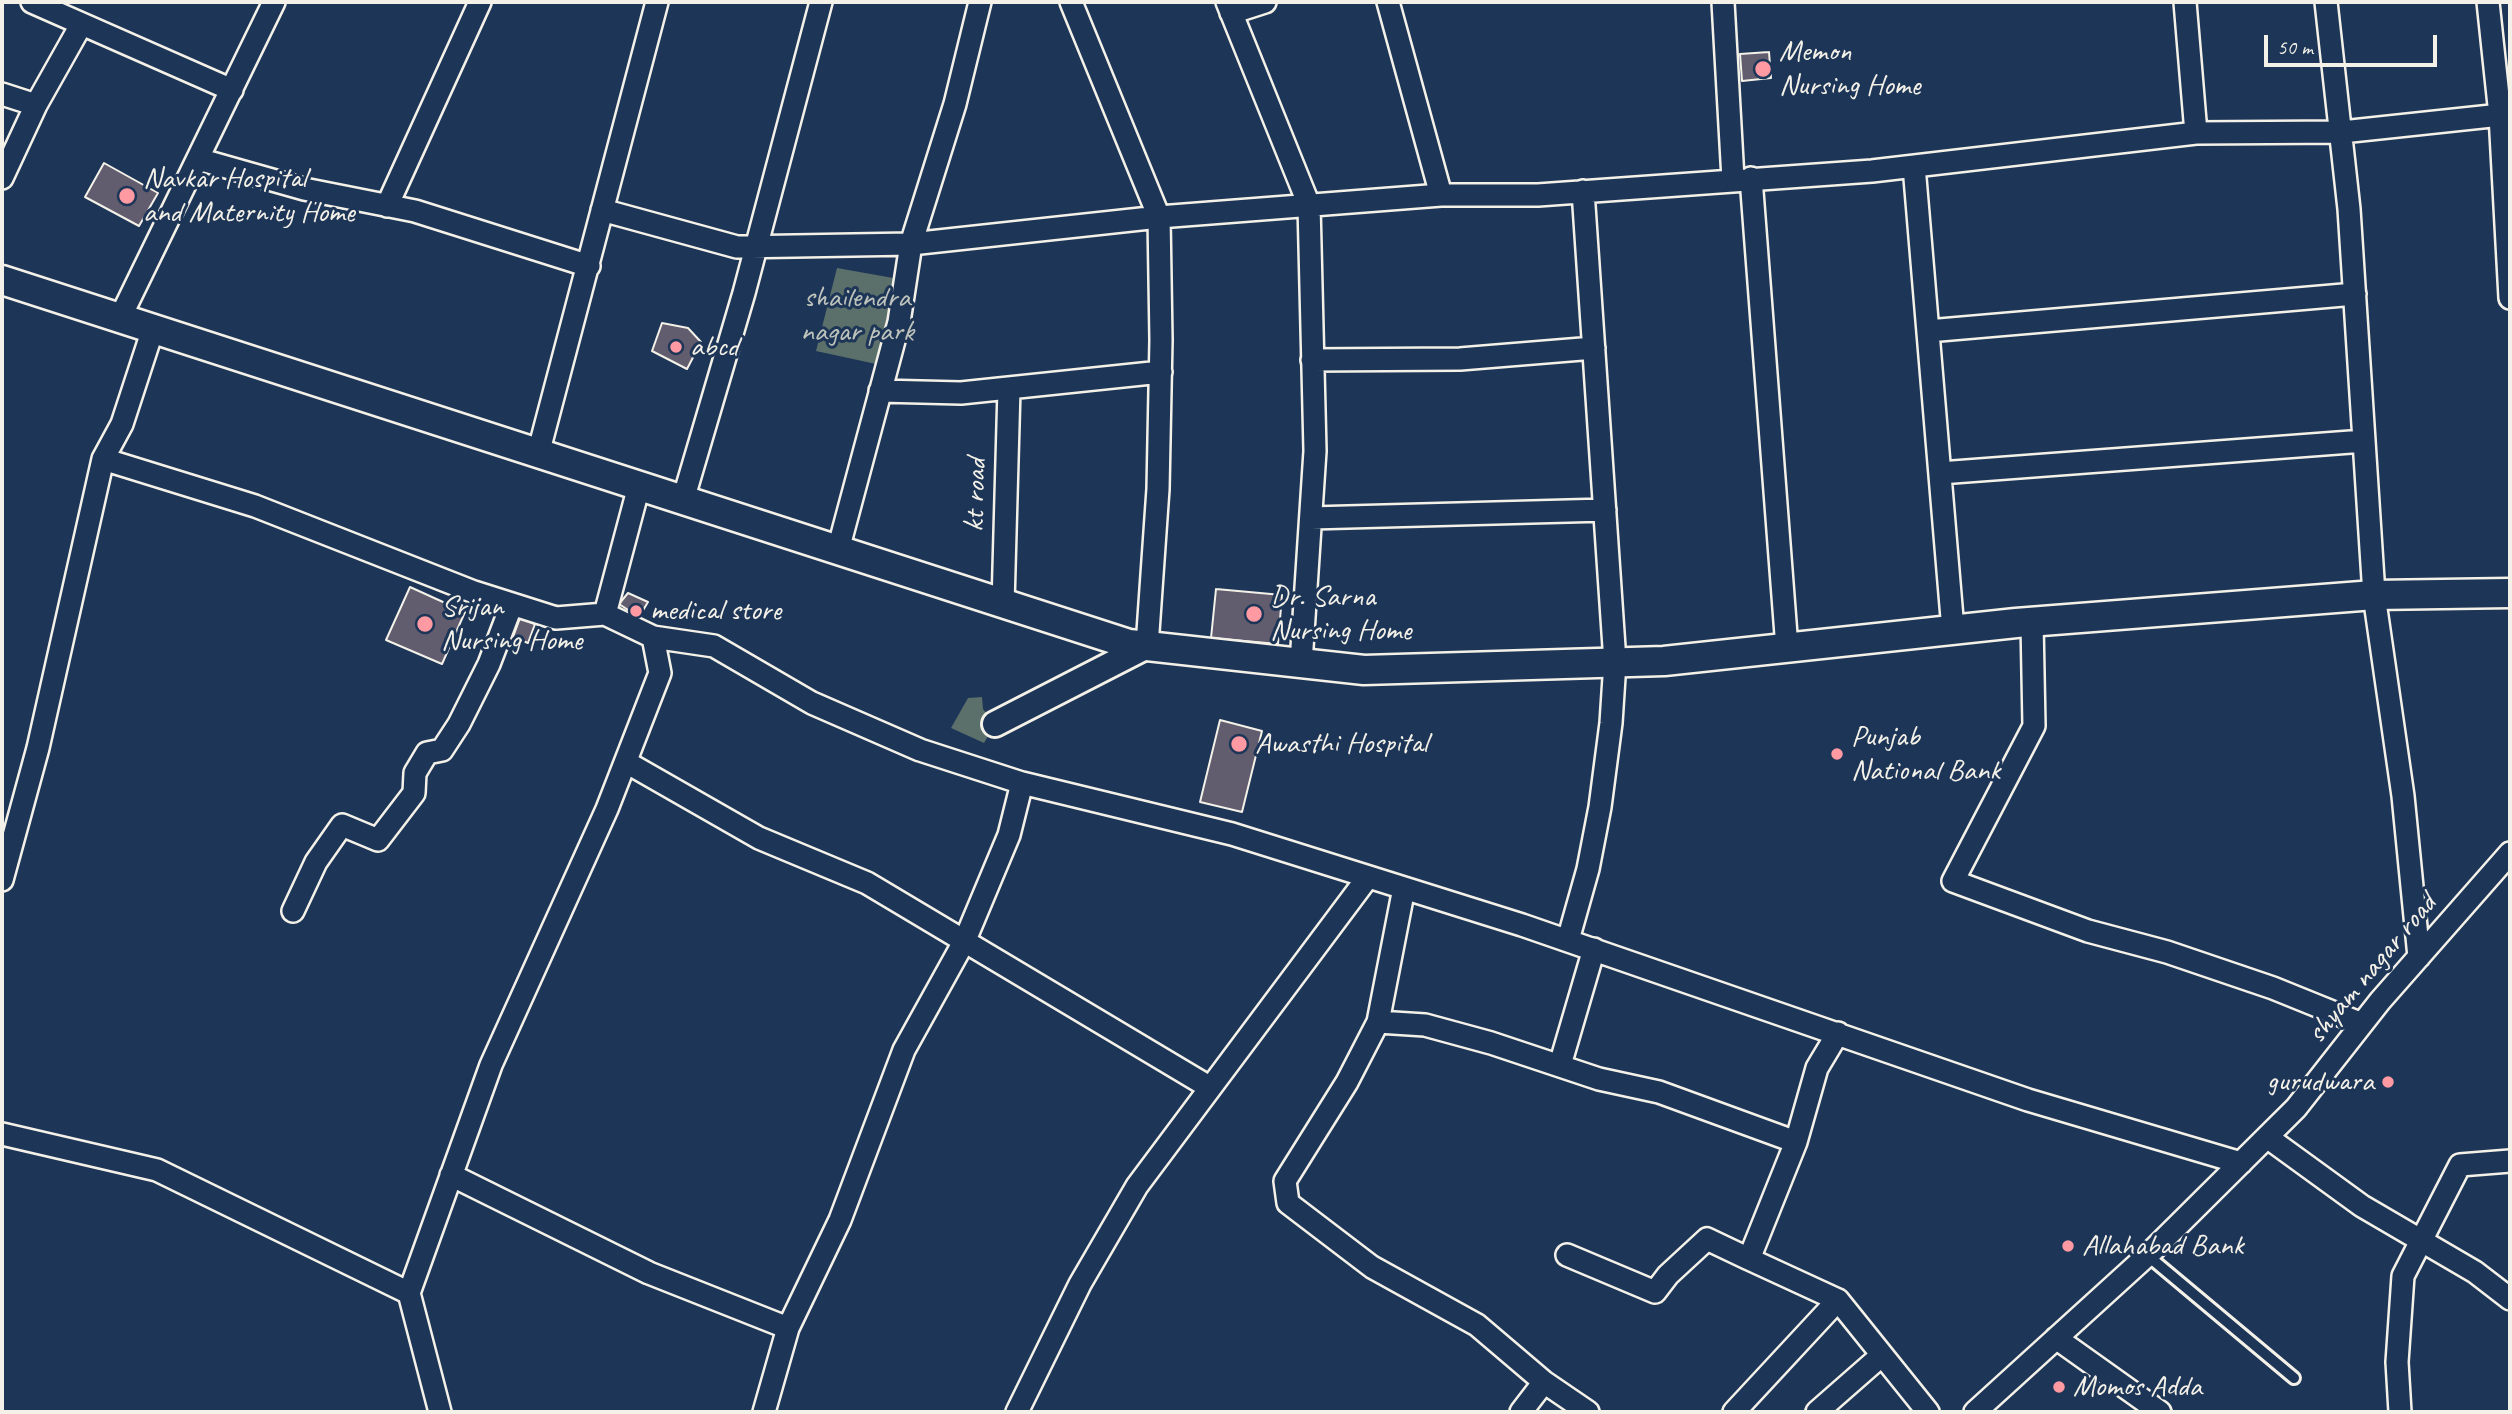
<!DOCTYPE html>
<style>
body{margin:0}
#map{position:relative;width:2512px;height:1414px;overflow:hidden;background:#1d3557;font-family:Caveat,sans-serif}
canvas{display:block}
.frame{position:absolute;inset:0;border:4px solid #f4f1e8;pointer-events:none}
.scale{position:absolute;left:2264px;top:35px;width:173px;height:32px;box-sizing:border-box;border:4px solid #f4f1e8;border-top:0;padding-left:9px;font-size:21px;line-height:24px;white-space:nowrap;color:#f4f1e8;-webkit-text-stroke:5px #1d3557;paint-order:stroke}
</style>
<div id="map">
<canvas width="2512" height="1414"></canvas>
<div class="frame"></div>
<div class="scale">50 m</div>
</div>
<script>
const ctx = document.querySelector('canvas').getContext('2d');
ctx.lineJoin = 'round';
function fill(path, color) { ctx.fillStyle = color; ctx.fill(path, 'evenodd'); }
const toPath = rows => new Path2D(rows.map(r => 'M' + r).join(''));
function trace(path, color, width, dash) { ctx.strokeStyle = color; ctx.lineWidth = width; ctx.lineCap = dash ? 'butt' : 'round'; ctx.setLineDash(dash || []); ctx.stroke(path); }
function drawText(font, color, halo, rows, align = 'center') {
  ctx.font = font + ' Caveat,sans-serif'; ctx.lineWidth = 6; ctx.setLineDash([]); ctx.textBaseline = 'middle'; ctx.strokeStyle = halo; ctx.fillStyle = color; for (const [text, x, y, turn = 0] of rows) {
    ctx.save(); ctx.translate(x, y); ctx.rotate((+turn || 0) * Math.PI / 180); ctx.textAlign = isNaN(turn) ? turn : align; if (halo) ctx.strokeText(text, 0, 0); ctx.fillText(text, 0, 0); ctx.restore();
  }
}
const green = toPath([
 [837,268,899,279,876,364,816,351],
 [982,697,983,709,995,724,984,743,951,728,968,698]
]);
const building = toPath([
 [1769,52,1771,78,1742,81,1740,54,1769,52],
 [104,163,158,193,139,226,85,197,104,163],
 [662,323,688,328,701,342,687,369,652,351,662,323],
 [410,587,465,612,442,664,386,640,410,587],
 [1216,589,1282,595,1278,644,1211,638,1216,589],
 [628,593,648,602,639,617,619,604,628,593],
 [520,618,535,624,528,643,513,637,520,618],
 [1220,720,1262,731,1242,812,1200,802,1220,720]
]);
const service = toPath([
 [2147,1255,2294,1378]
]);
const minor = toPath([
 [32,2,232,90],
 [1071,2,1159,217,1161,340,1158,489,1147,646],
 [1227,2,1309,205,1315,451,1301,663],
 [1388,2,1441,195],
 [1723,2,1733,179],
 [2185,2,2196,133],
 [2326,2,2349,209,2374,595,2403,796,2419,957],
 [2488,2,2500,115,2510,298],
 [1231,13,1265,2],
 [2,94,36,105],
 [198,159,304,189,415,211,589,266],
 [1914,166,1953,630],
 [2,178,36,105,81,25],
 [1751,178,1787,648],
 [387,206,480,2],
 [602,210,737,247,911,244,1159,217,1441,195,1538,195,1872,171,2196,133,2342,132,2510,114],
 [120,318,274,2],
 [1928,331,2355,294],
 [1312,360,1460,359,1594,348],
 [880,391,961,393,1161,372],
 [538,454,657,2],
 [103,459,255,506,474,592,556,618,605,614],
 [1940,473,2364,441],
 [683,500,744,293,821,2],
 [1311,518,1605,510],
 [838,550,899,322,911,244,955,104,980,2],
 [1003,604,1009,389],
 [2032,622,2034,726,1953,881,2088,931,2167,952,2273,988,2362,1024],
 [653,637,714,646,812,703,920,750,1022,783,1232,834,1522,925,2028,1100,2241,1163],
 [626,762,759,838,867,883,1209,1087],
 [2,880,38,748,103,459,122,424,153,329],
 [1404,888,1378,1022,1347,1082,1285,1181,1288,1203,1372,1267,1477,1325,1544,1382,1588,1412],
 [293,911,316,862,342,825,378,840,414,793,415,773,427,753,442,750,459,724,489,664,512,604],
 [1568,940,1588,869,1600,807,1611,723,1615,662,1583,191],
 [1378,1022,1425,1025,1491,1043,1599,1079,1659,1092,1796,1142],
 [1560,1065,1594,949],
 [2,1134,157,1170,409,1293],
 [2267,1137,2362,1206,2475,1272,2510,1299],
 [451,1175,649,1273,788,1328],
 [1567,1255,1655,1292,1668,1275,1707,1239,1749,1259,1796,1142,1817,1068,1838,1033],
 [1838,1300,1928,1412],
 [2056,1338,2160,1412],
 [440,1412,409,1293,491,1065,607,809,660,673,653,637,605,614,639,486],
 [764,1412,788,1328,840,1220,904,1050,965,940,1009,835,1022,783],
 [1017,1412,1080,1284,1137,1186,1368,877],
 [1521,1412,1544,1382],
 [1734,1412,1838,1300,1749,1259],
 [1817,1412,1882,1355],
 [1975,1412,2151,1252,2296,1108,2380,1001,2510,853],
 [2400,1412,2397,1362,2403,1276,2460,1165,2510,1161]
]);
const tertiary = toPath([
 [995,724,1147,646]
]);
const secondary = toPath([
 [2,280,1129,644,1364,670,1664,661,2016,623,2374,595,2510,593]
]);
const markers = [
 [1763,69,9,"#ff9aa2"],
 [127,196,9,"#ff9aa2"],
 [676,347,7,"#ff9aa2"],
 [636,611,7,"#ff9aa2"],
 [1254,614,9,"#ff9aa2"],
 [425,624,9,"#ff9aa2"],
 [1239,744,9,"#ff9aa2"],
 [1837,754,7,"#ff9aa2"],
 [2388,1082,7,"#ff9aa2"],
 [2068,1246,7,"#ff9aa2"],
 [2059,1387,7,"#ff9aa2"]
];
const poiNames = [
 ["Memon",1779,52],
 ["Nursing Home",1779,86],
 ["Navkar Hospital",143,179],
 ["and Maternity Home",143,213],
 ["abcd",690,347],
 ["Dr. Sarna",1270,597],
 ["Nursing Home",1270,631],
 ["Srijan",441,607],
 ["Nursing Home",441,641],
 ["medical store",650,611],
 ["Punjab",1851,737],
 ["National Bank",1851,771],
 ["Awasthi Hospital",1255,744],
 ["gurudwara",2374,1082,"right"],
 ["Allahabad Bank",2082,1246],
 ["Momos Adda",2073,1387]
];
const parkNames = [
 ["shailendra",857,298],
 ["nagar park",857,332]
];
const streetNames = [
 ["kt road",976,495,-88],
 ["shyam nagar road",2372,969,-50]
];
fill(green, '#5b6f6b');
fill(building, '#615d6f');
trace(building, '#f4f1e8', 2);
trace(service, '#f4f1e8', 16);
trace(minor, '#f4f1e8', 26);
trace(tertiary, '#f4f1e8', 30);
trace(secondary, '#f4f1e8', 33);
trace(service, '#1d3557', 10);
trace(minor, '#1d3557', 21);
trace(tertiary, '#1d3557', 24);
trace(secondary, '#1d3557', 28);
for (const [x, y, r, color] of markers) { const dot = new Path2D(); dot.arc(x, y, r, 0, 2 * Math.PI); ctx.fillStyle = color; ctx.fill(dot); trace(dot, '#1d3557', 2.5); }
drawText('30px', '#f4f1e8', '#1d3557', poiNames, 'left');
drawText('30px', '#bec4bc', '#1d3557', parkNames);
drawText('30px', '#f4f1e8', '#1d3557', streetNames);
</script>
